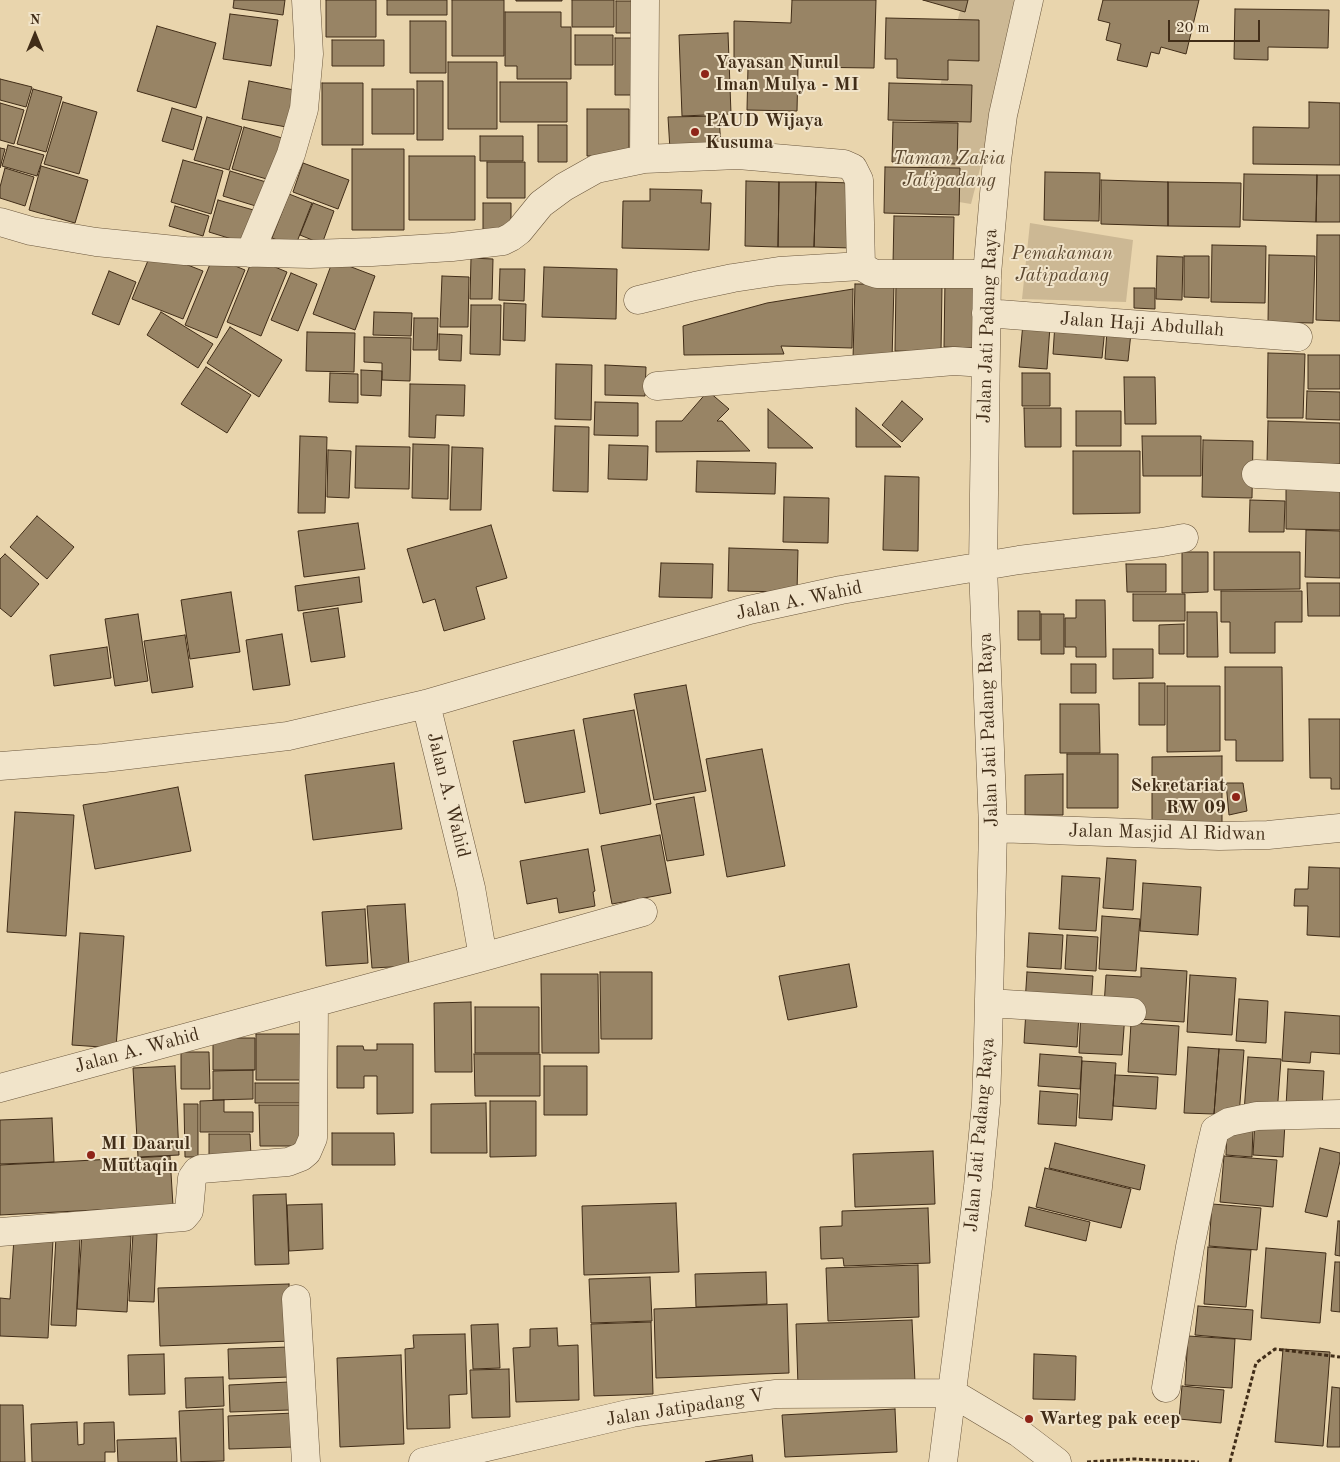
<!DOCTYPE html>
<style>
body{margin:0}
#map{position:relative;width:1340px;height:1462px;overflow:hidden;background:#e9d5ad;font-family:"Old Standard TT",serif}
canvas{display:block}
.north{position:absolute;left:10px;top:10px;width:50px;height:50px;-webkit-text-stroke:4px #f1e4ca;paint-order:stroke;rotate:0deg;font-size:14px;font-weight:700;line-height:20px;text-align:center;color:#412d18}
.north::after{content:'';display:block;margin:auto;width:18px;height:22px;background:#412d18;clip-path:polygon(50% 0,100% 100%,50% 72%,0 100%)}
.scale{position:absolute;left:1168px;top:20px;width:92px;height:22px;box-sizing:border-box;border:2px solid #412d18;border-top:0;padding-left:6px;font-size:15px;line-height:18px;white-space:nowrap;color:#412d18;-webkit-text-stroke:4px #f1e4ca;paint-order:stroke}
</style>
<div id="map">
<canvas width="1340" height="1462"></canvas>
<div class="north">N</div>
<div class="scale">20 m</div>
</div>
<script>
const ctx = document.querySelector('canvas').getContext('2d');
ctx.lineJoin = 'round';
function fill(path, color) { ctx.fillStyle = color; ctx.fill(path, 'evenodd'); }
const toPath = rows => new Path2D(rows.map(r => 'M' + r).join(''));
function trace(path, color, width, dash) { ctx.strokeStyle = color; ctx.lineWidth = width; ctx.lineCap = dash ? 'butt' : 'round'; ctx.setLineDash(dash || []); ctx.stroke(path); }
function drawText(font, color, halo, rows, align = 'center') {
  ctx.font = font + ' "Old Standard TT",serif'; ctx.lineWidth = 4; ctx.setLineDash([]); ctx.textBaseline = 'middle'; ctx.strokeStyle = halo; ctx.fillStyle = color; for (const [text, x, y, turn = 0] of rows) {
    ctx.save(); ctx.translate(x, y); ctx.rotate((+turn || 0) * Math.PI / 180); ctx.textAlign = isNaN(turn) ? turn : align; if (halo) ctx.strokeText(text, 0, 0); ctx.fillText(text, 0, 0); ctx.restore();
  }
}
const green = toPath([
 [963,0,1023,0,971,204,911,194],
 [1030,223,1133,240,1126,302,1022,299]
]);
const building = toPath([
 [234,0,285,0,283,15,233,8,234,0],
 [326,0,376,0,376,37,326,37,326,0],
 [387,0,447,0,447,15,387,15,387,0],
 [452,0,504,0,504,56,452,56,452,0],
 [516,0,562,0,562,1,516,1,516,0],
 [572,0,614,0,614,27,572,27,572,0],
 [792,0,876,0,874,68,798,67,797,111,747,110,748,66,734,65,734,21,791,23,792,0],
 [923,0,968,0,965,12,923,0],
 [1103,0,1199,0,1186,54,1161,47,1159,54,1151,52,1147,67,1117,60,1121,44,1106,40,1110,23,1098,20,1103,0],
 [616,1,639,1,639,33,616,33,616,1],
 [1235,9,1329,10,1328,48,1268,47,1268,60,1234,59,1235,9],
 [505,12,561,12,561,27,571,27,571,79,517,79,517,66,505,66,505,12],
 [230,14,278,20,271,66,223,59,230,14],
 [886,18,979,20,979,61,948,60,948,80,897,78,897,59,885,59,886,18],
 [410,21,446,21,446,73,410,73,410,21],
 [157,26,216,43,196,108,137,91,157,26],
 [728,33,731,114,682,116,679,35,728,33],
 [575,35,613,35,613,65,575,65,575,35],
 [615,38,639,38,640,95,615,95,615,38],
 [332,40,384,40,384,66,332,66,332,40],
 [448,62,497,62,497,129,448,129,448,62],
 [0,79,32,87,26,107,0,100,0,79],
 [249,81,299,91,292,128,242,119,249,81],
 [417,81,443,81,443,140,417,140,417,81],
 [500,82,567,82,567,122,500,122,500,82],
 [322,83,363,83,363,145,322,145,322,83],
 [889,83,972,85,971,122,888,120,889,83],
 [33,89,62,97,46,152,17,144,33,89],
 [372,89,414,89,414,134,372,134,372,89],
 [63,102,97,112,79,174,44,164,63,102],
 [1309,102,1340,103,1340,165,1253,164,1253,127,1309,128,1309,102],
 [0,103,24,110,14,144,0,140,0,103],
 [172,108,202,117,193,150,162,141,172,108],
 [587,109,629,109,629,156,587,156,587,109],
 [719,116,721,148,670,150,668,117,719,116],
 [207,117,242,127,229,170,194,160,207,117],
 [893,122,958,123,957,164,892,162,893,122],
 [538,125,567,125,567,162,538,162,538,125],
 [244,127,289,140,277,182,232,169,244,127],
 [480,136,523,136,523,161,480,161,480,136],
 [8,145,44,155,37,176,2,166,8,145],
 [0,148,5,149,0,168,0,148],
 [352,149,404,149,404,230,352,230,352,149],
 [409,156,475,156,475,220,409,220,409,156],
 [183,160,223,171,211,214,171,202,183,160],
 [487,162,525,162,525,198,487,198,487,162],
 [303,163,349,180,338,209,293,192,303,163],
 [41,166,88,180,75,223,29,210,41,166],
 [885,167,960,168,959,215,884,213,885,167],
 [5,168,34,177,25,206,0,198,0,187,5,168],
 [230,171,266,182,259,207,223,196,230,171],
 [1045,172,1100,173,1099,221,1044,220,1045,172],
 [1244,174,1317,175,1316,222,1243,220,1244,174],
 [1317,175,1340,175,1340,222,1316,222,1317,175],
 [1101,180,1168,182,1168,226,1101,224,1101,180],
 [746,181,779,182,778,247,745,246,746,181],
 [779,182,816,182,814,247,778,247,779,182],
 [816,182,853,183,852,248,814,247,816,182],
 [1168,182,1241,183,1240,227,1168,226,1168,182],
 [650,189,702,190,701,203,711,203,709,250,622,248,623,201,650,201,650,189],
 [289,194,312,203,295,247,272,238,289,194],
 [218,200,257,211,248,244,209,232,218,200],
 [313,203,334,211,322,244,300,235,313,203],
 [483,203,511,203,511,232,483,232,483,203],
 [175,206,209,216,203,236,169,226,175,206],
 [894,216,954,217,953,266,893,264,894,216],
 [1317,235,1340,235,1340,321,1316,320,1317,235],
 [1212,245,1266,246,1265,303,1211,302,1212,245],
 [152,251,203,271,183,319,132,299,152,251],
 [1269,255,1315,256,1313,323,1268,322,1269,255],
 [1157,256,1183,257,1182,300,1156,299,1157,256],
 [1184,256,1209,256,1209,298,1184,297,1184,256],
 [213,257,245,270,217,338,185,325,213,257],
 [253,258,287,272,261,336,227,322,253,258],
 [471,258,493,259,492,299,470,299,471,258],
 [333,260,375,276,355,330,313,314,333,260],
 [544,267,617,269,616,319,542,317,544,267],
 [500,269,525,269,524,301,499,300,500,269],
 [109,271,136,282,119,325,92,314,109,271],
 [291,273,317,284,298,331,271,320,291,273],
 [442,276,469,277,468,327,440,327,442,276],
 [945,280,982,281,981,348,944,347,945,280],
 [855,284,894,284,892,360,853,359,855,284],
 [896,285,942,286,941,352,895,351,896,285],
 [1134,288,1155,288,1155,309,1134,308,1134,288],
 [853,289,852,348,781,346,784,354,684,355,683,326,767,303,853,289],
 [504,303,526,304,525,341,503,340,504,303],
 [471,305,501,305,500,355,470,354,471,305],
 [161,312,213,344,198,368,147,335,161,312],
 [374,312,412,313,411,336,373,335,374,312],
 [414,318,438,318,437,350,413,350,414,318],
 [1023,323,1050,326,1047,369,1019,367,1023,323],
 [1055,323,1105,328,1102,358,1053,354,1055,323],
 [230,327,282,360,259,397,207,363,230,327],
 [1107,331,1131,333,1128,361,1105,359,1107,331],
 [307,332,355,333,354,372,306,371,307,332],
 [439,334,462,335,461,361,439,360,439,334],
 [364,337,411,338,410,381,382,380,382,363,364,362,364,337],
 [1268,353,1305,354,1303,418,1267,418,1268,353],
 [1308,355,1340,355,1340,389,1308,389,1308,355],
 [556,364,592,365,591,420,555,419,556,364],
 [605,365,646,367,645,396,605,395,605,365],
 [206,367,251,395,227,433,181,404,206,367],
 [361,370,382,371,381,396,361,395,361,370],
 [330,373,358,374,358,403,329,402,330,373],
 [1022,373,1050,373,1050,406,1022,406,1022,373],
 [1124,377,1155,377,1156,424,1125,424,1124,377],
 [410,384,465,385,464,416,436,415,435,438,409,437,410,384],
 [708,391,729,409,717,421,722,421,750,451,656,452,656,421,682,421,708,391],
 [1307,391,1340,392,1340,420,1306,419,1307,391],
 [902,401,923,419,902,442,882,425,902,401],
 [595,402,638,403,638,436,594,435,595,402],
 [856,408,901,447,856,447,856,408],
 [1024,408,1061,408,1061,447,1025,447,1024,408],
 [768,409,813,448,768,448,768,409],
 [1076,411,1121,411,1121,446,1076,446,1076,411],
 [1268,421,1340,423,1340,464,1267,463,1268,421],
 [555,426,589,427,588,492,553,491,555,426],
 [300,436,327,437,325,513,298,513,300,436],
 [1142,436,1201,436,1201,476,1143,476,1142,436],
 [1203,440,1253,441,1252,498,1202,497,1203,440],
 [413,444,449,445,448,499,412,498,413,444],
 [609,445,648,446,647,480,608,479,609,445],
 [356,446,410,447,409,489,355,488,356,446],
 [452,447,483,448,481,510,450,510,452,447],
 [328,450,351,451,349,498,327,497,328,450],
 [1073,451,1140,451,1140,513,1073,514,1073,451],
 [697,461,776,463,775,494,696,492,697,461],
 [885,476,919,477,918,551,883,550,885,476],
 [1286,481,1340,482,1340,530,1286,529,1286,481],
 [784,497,829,498,828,543,783,542,784,497],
 [1250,500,1285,501,1284,532,1249,532,1250,500],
 [37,516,74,547,47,579,10,547,37,516],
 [358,523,365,569,304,577,298,531,358,523],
 [491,525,507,578,476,587,485,619,444,631,435,599,423,603,407,549,491,525],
 [1306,530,1340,531,1340,578,1305,577,1306,530],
 [729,548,798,550,797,592,728,591,729,548],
 [1182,552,1208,552,1208,592,1182,593,1182,552],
 [1214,552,1300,552,1300,589,1214,590,1214,552],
 [5,554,39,584,11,617,0,608,0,559,5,554],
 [661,563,713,564,712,598,659,597,661,563],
 [1126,564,1166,564,1166,592,1127,592,1126,564],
 [359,577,362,602,298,611,295,586,359,577],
 [1307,583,1340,583,1340,616,1308,616,1307,583],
 [1221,591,1302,591,1302,622,1275,622,1275,653,1230,653,1230,622,1221,622,1221,591],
 [231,592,240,652,190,659,181,600,231,592],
 [1133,594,1185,594,1185,621,1133,621,1133,594],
 [1076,600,1105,600,1106,657,1076,657,1076,647,1065,647,1065,618,1076,618,1076,600],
 [338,608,345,657,311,662,303,613,338,608],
 [1018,611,1040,611,1040,640,1018,640,1018,611],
 [1187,612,1217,612,1218,657,1187,657,1187,612],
 [138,614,148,681,115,686,105,619,138,614],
 [1041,614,1064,614,1064,654,1041,654,1041,614],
 [1184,624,1184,654,1159,654,1159,625,1184,624],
 [282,634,290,685,253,690,246,640,282,634],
 [185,635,193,687,152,693,144,641,185,635],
 [107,647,111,678,54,686,50,655,107,647],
 [1113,649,1153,649,1153,678,1113,679,1113,649],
 [1071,664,1096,664,1096,693,1071,693,1071,664],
 [1225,667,1282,667,1283,761,1236,761,1236,740,1225,740,1225,667],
 [1139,683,1165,683,1165,725,1139,725,1139,683],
 [686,685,706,791,654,800,634,694,686,685],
 [1167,686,1220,686,1220,751,1167,752,1167,686],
 [1060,704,1099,704,1100,753,1060,753,1060,704],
 [634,710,651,804,600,814,583,719,634,710],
 [1309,719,1340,719,1340,789,1331,789,1331,778,1310,778,1309,719],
 [574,730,585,792,525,803,513,741,574,730],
 [762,749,785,866,727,877,706,759,762,749],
 [1067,754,1118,754,1118,808,1067,808,1067,754],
 [1222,756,1222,823,1152,823,1152,757,1222,756],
 [394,763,402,829,313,840,305,775,394,763],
 [1063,774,1063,815,1025,815,1025,775,1063,774],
 [1226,783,1243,783,1247,811,1229,815,1226,783],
 [178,787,191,851,95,869,83,805,178,787],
 [694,797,704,855,667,861,656,804,694,797],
 [15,812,74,815,66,936,7,932,15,812],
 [660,835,671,893,612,904,601,846,660,835],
 [588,849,595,891,593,892,595,906,559,913,557,898,527,904,520,861,588,849],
 [1107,858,1136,860,1133,910,1103,908,1107,858],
 [1309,867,1340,868,1340,937,1307,935,1308,906,1294,906,1295,889,1308,889,1309,867],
 [1062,876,1100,878,1096,931,1059,929,1062,876],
 [1143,883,1201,887,1198,935,1140,931,1143,883],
 [405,904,409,966,372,968,367,906,405,904],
 [365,909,368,963,326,966,322,912,365,909],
 [1102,916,1140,919,1136,971,1099,969,1102,916],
 [80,933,124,936,116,1048,72,1045,80,933],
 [1029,933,1063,935,1061,969,1027,967,1029,933],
 [1067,935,1098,937,1096,971,1065,969,1067,935],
 [849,964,857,1007,788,1020,779,976,849,964],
 [1141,968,1187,971,1184,1022,1138,1019,1104,1006,1106,975,1141,977,1141,968],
 [600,972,652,972,652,1039,601,1039,600,972],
 [1027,972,1093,976,1091,1007,1025,1003,1027,972],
 [541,974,598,974,599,1053,542,1053,541,974],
 [1190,975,1236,978,1232,1035,1187,1032,1190,975],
 [1239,999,1268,1001,1266,1043,1236,1041,1239,999],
 [471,1002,472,1072,435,1072,434,1003,471,1002],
 [475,1007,539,1007,539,1053,475,1053,475,1007],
 [1026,1010,1079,1014,1077,1047,1024,1043,1026,1010],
 [1081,1011,1125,1014,1122,1055,1079,1053,1081,1011],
 [1285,1012,1340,1016,1340,1054,1311,1052,1310,1063,1282,1061,1285,1012],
 [1131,1023,1179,1026,1176,1075,1128,1072,1131,1023],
 [256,1034,313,1034,313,1080,256,1080,256,1034],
 [213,1038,255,1038,255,1070,213,1070,213,1038],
 [377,1044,413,1044,413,1113,377,1114,377,1076,364,1076,364,1088,337,1088,337,1046,363,1046,364,1050,377,1050,377,1044],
 [1188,1047,1219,1049,1214,1114,1184,1113,1188,1047],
 [1219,1049,1244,1050,1239,1116,1214,1114,1219,1049],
 [181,1052,209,1052,210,1089,181,1089,181,1052],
 [474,1054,540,1054,540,1096,475,1096,474,1054],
 [1040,1054,1082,1057,1080,1089,1038,1086,1040,1054],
 [1248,1057,1281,1059,1277,1114,1244,1112,1248,1057],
 [1082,1061,1116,1063,1112,1120,1079,1118,1082,1061],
 [175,1066,179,1155,138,1157,133,1068,175,1066],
 [544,1066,587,1066,587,1115,544,1115,544,1066],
 [1288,1069,1324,1071,1322,1109,1286,1107,1288,1069],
 [253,1070,253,1099,213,1100,213,1071,253,1070],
 [1115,1075,1158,1077,1156,1109,1113,1106,1115,1075],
 [255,1083,300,1083,300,1103,255,1103,255,1083],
 [1040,1091,1078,1094,1076,1126,1038,1124,1040,1091],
 [224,1100,224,1112,253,1112,253,1132,200,1132,200,1101,224,1100],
 [490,1101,536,1101,536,1156,490,1157,490,1101],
 [486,1103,487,1153,431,1153,431,1104,486,1103],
 [184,1104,198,1104,198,1157,185,1157,184,1104],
 [259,1105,305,1105,305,1146,260,1146,259,1105],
 [52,1118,54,1162,0,1164,0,1120,52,1118],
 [1255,1121,1285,1123,1283,1157,1253,1155,1255,1121],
 [1227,1127,1253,1128,1252,1157,1226,1155,1227,1127],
 [332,1133,394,1133,395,1165,332,1165,332,1133],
 [209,1134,250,1134,251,1157,209,1157,209,1134],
 [1055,1143,1145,1165,1140,1190,1049,1168,1055,1143],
 [1320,1148,1340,1153,1340,1161,1327,1217,1305,1212,1320,1148],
 [933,1151,935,1204,855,1207,853,1154,933,1151],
 [170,1156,173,1206,0,1215,0,1165,170,1156],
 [1224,1156,1277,1160,1273,1207,1220,1202,1224,1156],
 [1045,1168,1131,1189,1121,1228,1036,1207,1045,1168],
 [286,1194,289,1264,255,1265,253,1195,286,1194],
 [676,1203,679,1272,584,1275,582,1206,676,1203],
 [322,1204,323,1249,289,1251,287,1205,322,1204],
 [1212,1204,1261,1208,1257,1250,1209,1246,1212,1204],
 [1029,1207,1090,1222,1086,1241,1025,1226,1029,1207],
 [928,1208,930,1263,844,1266,843,1258,821,1259,820,1227,842,1226,842,1211,928,1208],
 [1338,1221,1340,1221,1340,1256,1335,1255,1338,1221],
 [82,1233,131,1236,127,1312,77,1309,82,1233],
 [133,1233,157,1234,154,1302,129,1301,133,1233],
 [56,1237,80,1238,76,1326,51,1325,56,1237],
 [14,1238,53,1240,48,1338,0,1336,0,1298,10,1299,14,1238],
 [1208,1247,1251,1250,1246,1307,1204,1304,1208,1247],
 [1266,1248,1326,1253,1320,1323,1261,1318,1266,1248],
 [1335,1262,1340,1262,1340,1312,1331,1311,1335,1262],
 [918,1265,919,1317,828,1321,826,1268,918,1265],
 [766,1272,767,1304,696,1307,695,1274,766,1272],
 [650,1277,652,1321,591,1323,589,1279,650,1277],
 [289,1284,291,1341,160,1346,158,1288,289,1284],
 [787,1304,789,1373,656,1378,654,1309,787,1304],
 [1198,1306,1253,1310,1251,1340,1195,1335,1198,1306],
 [912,1320,915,1382,798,1386,796,1324,912,1320],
 [651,1322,653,1394,594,1396,591,1324,651,1322],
 [498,1324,500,1368,473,1369,471,1325,498,1324],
 [557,1328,558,1346,578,1345,579,1400,516,1402,513,1348,530,1347,530,1329,557,1328],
 [465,1334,467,1394,449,1395,450,1428,407,1429,405,1349,414,1348,413,1335,465,1334],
 [1188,1336,1235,1339,1232,1388,1185,1385,1188,1336],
 [289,1347,290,1377,229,1379,228,1349,289,1347],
 [1283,1349,1330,1352,1323,1446,1275,1442,1283,1349],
 [164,1354,165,1394,129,1395,128,1355,164,1354],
 [1034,1354,1076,1356,1075,1400,1033,1399,1034,1354],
 [401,1355,404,1444,340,1447,337,1358,401,1355],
 [509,1369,510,1417,472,1418,470,1370,509,1369],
 [223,1377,224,1406,186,1408,185,1378,223,1377],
 [289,1382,290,1410,230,1412,229,1385,289,1382],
 [1182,1386,1224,1390,1221,1423,1179,1419,1182,1386],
 [1332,1387,1340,1388,1340,1447,1327,1447,1332,1387],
 [0,1405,23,1405,25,1462,0,1462,0,1405],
 [223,1409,224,1461,181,1462,179,1411,223,1409],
 [895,1409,897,1452,785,1457,782,1415,895,1409],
 [294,1413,295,1447,229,1449,228,1416,294,1413],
 [77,1422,78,1445,84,1444,84,1423,114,1422,115,1452,105,1452,105,1462,32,1462,31,1424,77,1422],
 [176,1438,177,1462,118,1462,117,1440,176,1438],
 [752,1455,753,1462,705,1462,752,1455]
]);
const path = toPath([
 [1087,1462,1134,1459,1199,1462],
 [1230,1462,1256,1363,1275,1349,1340,1357]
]);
const minor = toPath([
 [644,159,645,0],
 [0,222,31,231,96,242,185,251,310,254,372,252,452,247,503,241,511,237,519,231,541,204,564,187,596,169,644,159,738,155,844,164,853,168,859,180,861,266,871,272,877,274,987,274],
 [250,253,291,154,304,109,309,54,306,0],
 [638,300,695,286,733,278,779,271,861,266],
 [986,313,1298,337],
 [657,386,954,361,985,363],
 [1256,474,1340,478],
 [426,704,471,888,483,957],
 [0,766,104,758,288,736,426,704,749,610,841,590,1019,560,1162,542,1184,538],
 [993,828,1219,836,1268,835,1340,828],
 [989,1003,1132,1012],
 [0,1088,483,957,643,912],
 [0,1232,184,1217,189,1211,192,1178,197,1171,201,1169,288,1162,301,1157,307,1152,313,1138,314,1003],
 [296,1299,306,1462],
 [1166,1388,1190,1247,1210,1151,1215,1130,1229,1122,1257,1116,1340,1114],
 [423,1462,632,1413,704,1403,776,1394,952,1393,1019,1433,1057,1462],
 [943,1462,978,1187,986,1103,988,1043,993,828,983,567,987,274,997,160,1003,115,1029,0]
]);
const markers = [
 [705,74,5,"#8f2418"],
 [695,132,5,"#8f2418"],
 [1236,797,5,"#8f2418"],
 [91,1155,5,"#8f2418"],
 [1029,1419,5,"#8f2418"]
];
const poiNames = [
 ["Yayasan Nurul",715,63],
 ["Iman Mulya - MI",715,85],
 ["PAUD Wijaya",705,121],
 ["Kusuma",705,143],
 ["Sekretariat",1226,786,"right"],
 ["RW 09",1226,808,"right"],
 ["MI Daarul",101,1144],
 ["Muttaqin",101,1166],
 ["Warteg pak ecep",1039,1419]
];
const parkNames = [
 ["Taman Zakia",949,159],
 ["Jatipadang",949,181],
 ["Pemakaman",1062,254],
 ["Jatipadang",1062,276]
];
const streetNames = [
 ["Jalan Haji Abdullah",1142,325,4],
 ["Jalan Jati Padang Raya",988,326,-88],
 ["Jalan A. Wahid",799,601,-12],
 ["Jalan Jati Padang Raya",989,730,-92],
 ["Jalan A. Wahid",448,795,76],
 ["Jalan Masjid Al Ridwan",1167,833,1],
 ["Jalan A. Wahid",137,1051,-15],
 ["Jalan Jati Padang Raya",980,1135,-85],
 ["Jalan Jatipadang V",685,1408,-9]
];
fill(green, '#ccb894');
fill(building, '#988465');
trace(building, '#412d18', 1);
trace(minor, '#6b573d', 29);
trace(path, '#412d18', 3, [4, 2.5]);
trace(minor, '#f1e4ca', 28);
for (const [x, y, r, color] of markers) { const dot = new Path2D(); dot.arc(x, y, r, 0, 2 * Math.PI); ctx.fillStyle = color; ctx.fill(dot); trace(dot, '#f1e4ca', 2); }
drawText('bold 19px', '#412d18', '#f1e4ca', poiNames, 'left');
drawText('italic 19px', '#5d4931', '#f1e4ca', parkNames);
drawText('19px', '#412d18', '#f1e4ca', streetNames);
</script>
